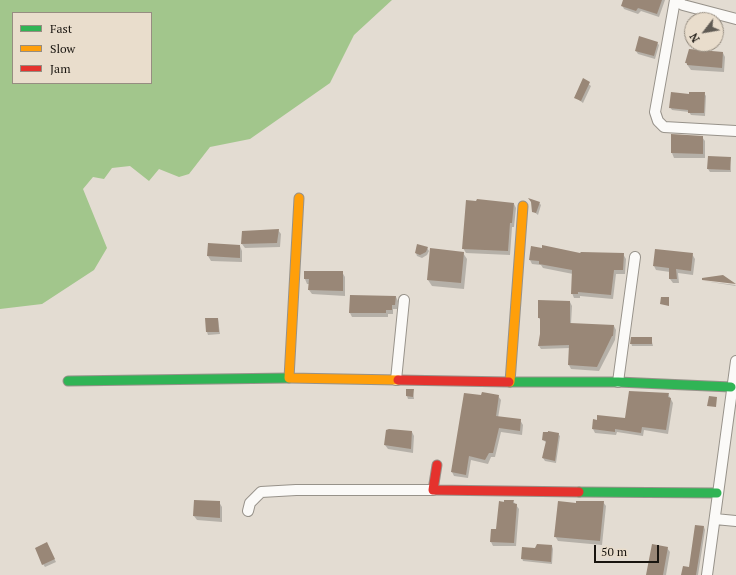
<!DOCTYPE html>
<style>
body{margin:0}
#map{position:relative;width:736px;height:575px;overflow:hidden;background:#e3dcd2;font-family:"PT Serif",serif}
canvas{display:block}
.legend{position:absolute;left:12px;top:12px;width:140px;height:72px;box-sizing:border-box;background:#e9ddcc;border:1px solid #968d81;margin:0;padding:5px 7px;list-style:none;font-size:12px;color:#191510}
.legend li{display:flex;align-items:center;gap:8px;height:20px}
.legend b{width:20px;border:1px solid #968d81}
.north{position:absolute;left:684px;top:12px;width:40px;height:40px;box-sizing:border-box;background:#e9ddcc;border:1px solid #968d81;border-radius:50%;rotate:239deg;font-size:11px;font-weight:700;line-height:16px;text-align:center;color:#191510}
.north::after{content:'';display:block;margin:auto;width:14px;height:18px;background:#605b54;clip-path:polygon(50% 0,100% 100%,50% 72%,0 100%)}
.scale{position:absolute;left:594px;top:545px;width:65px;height:18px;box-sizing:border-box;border:2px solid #191510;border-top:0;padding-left:5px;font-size:12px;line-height:14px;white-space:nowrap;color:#191510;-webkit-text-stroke:3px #e9ddcc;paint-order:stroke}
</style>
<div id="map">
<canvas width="736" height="575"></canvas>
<ul class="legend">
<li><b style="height:5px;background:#30b455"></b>Fast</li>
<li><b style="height:5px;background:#ff9f0a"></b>Slow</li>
<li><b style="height:5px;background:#e5322d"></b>Jam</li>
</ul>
<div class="north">N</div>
<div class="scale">50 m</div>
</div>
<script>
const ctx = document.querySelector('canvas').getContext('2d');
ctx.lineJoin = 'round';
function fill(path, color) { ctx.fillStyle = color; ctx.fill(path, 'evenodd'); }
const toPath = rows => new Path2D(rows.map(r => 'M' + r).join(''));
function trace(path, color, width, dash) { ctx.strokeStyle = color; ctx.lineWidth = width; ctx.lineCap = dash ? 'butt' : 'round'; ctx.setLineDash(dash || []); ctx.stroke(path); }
const water = toPath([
 [0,0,392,0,354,35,330,83,250,139,210,147,189,174,179,177,159,169,149,181,130,166,112,168,104,179,93,177,83,189,107,248,94,270,42,304,0,309],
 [13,13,151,13,151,83,13,83]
]);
const shadow = toPath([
 [625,0,665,0,659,17,641,11,638,14,624,9,622,5],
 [657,43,659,45,655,59,638,54,636,51],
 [723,53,725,57,724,72,691,70,686,63],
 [583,80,591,86,583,103,575,97],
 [704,93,706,96,705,116,691,115,689,112,672,110,670,107,690,95],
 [672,135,702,137,705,141,705,158,674,158,672,153],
 [730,158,731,172,710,172,708,169],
 [539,203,541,205,538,215,533,211],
 [514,204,516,208,514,227,512,227,510,255,466,253,463,248],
 [278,230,281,234,280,247,245,248,242,244],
 [240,246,242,251,242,262,211,261,208,256],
 [417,246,427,248,429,251,427,255,422,258,417,256,416,253],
 [656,250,692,254,695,259,693,275,678,273,679,283,673,283,670,279,670,272,656,270,654,266],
 [463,253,467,259,464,289,432,286,428,280],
 [623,254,626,259,625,274,616,274,613,299,580,296,580,298,574,298,572,293,573,274,543,268,541,265,532,264,530,260,581,255],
 [305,272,342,272,345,277,345,296,312,294,309,290,310,284,307,284,305,279],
 [704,281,735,285,734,284,736,286],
 [396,297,398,301,397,309,393,309,393,314,388,314,388,317,352,317,350,313],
 [570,302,572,306,571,324,614,326,616,330,615,340,599,371,571,369,569,365,570,348,541,349,539,346,541,334,541,321,539,318],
 [218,319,220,334,208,335,207,332],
 [651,338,653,346,632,346,631,343],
 [413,390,414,399,408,399,407,396],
 [668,394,673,403,668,434,644,430,643,436,617,432,616,435,595,433,593,429,594,421,625,419],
 [498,396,501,400,498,418,520,420,523,425,522,435,501,432,495,457,491,457,488,464,471,460,468,478,454,476,452,472,482,397],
 [387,431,412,432,414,436,413,453,388,449,385,445],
 [558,434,560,436,556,463,545,461,543,458,547,443,543,440],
 [513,501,519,509,516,546,493,546,491,542,497,531,500,502],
 [219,502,222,507,222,522,197,520,194,516],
 [603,502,606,506,602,545,558,541,555,536],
 [696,526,704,527,705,530,698,575,682,575,690,569],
 [46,543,56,562,45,567,43,564],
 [552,546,553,549,552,564,523,561,522,558,536,549],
 [667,548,670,552,666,575,647,575]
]);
const building = toPath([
 [623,0,662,0,657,14,638,8,636,11,621,6],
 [639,36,658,42,654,56,635,51],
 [689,49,723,52,722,68,687,65,687,63,685,63],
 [583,78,590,82,581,101,574,98],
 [671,92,689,94,689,92,705,92,704,113,688,113,688,110,669,108],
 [671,134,703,136,703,154,671,153],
 [708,156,731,157,730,170,707,169],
 [528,198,540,202,536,213,532,212,531,202],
 [477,199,514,203,512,223,510,223,508,251,462,249,466,200,476,201],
 [279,229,277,243,241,244,242,231],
 [208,243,240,245,240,258,207,256],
 [417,244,428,247,426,252,420,255,415,253],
 [542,245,580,253,581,252,624,253,623,270,614,270,611,295,578,292,578,294,571,294,572,270,539,264,539,261,529,260,531,246,542,248],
 [430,248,464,252,461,283,427,280],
 [655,249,693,253,691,271,676,269,677,279,669,279,669,268,653,266],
 [304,271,343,271,343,291,308,290,309,279,304,279],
 [723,275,736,284,702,280,702,278],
 [350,295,396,296,395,305,392,305,392,310,386,310,386,313,349,313],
 [661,297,669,297,669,306,660,304],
 [538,300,570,301,570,323,614,325,613,336,612,336,597,367,568,365,569,345,538,346,540,334,540,318,538,318],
 [205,318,218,318,219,332,206,332],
 [631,337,652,337,652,344,630,344],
 [406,389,414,389,413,397,406,396],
 [629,391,669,393,668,397,671,398,666,430,642,427,641,433,615,429,615,432,592,429,593,419,597,420,597,415,625,418],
 [482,392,499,395,496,416,521,419,520,431,499,428,493,453,489,453,485,460,469,456,466,475,451,472,464,393,481,395],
 [709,396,717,397,716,407,707,406],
 [389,429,412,431,411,449,384,445,386,430],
 [548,431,559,433,555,461,542,458,546,441,542,440,543,432,548,432],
 [194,500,220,501,220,518,193,516],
 [504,500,514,500,513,503,517,504,514,543,490,542,491,529,496,529,499,501,504,502],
 [558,501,576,503,576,501,604,501,600,541,554,537],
 [695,525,704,526,696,575,681,575,683,566,689,567],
 [47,542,55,559,42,565,35,548],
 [537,544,552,545,551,562,521,559,522,547,535,548],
 [652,544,668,547,663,575,646,575]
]);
const street = toPath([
 [675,0,655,112,658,121,664,127,736,131],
 [675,0,683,5,736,19],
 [396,380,404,300],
 [618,382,635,257],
 [248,511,250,503,261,492,296,490,433,490],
 [715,519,736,521],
 [707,575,736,361]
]);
const fast = toPath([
 [68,381,289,378],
 [510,382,618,382,731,387],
 [579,492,717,493]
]);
const slow = toPath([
 [299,198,289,378,398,380],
 [510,382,523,206]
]);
const jam = toPath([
 [398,380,509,382],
 [437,465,433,490,579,492]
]);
fill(water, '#a2c68c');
fill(shadow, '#0003');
fill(building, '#998777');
trace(street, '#97928a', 12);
trace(fast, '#97928a', 11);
trace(slow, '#97928a', 11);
trace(jam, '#97928a', 11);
trace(street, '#fbfaf8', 10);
trace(fast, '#30b455', 9);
trace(slow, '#ff9f0a', 9);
trace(jam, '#e5322d', 9);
</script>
